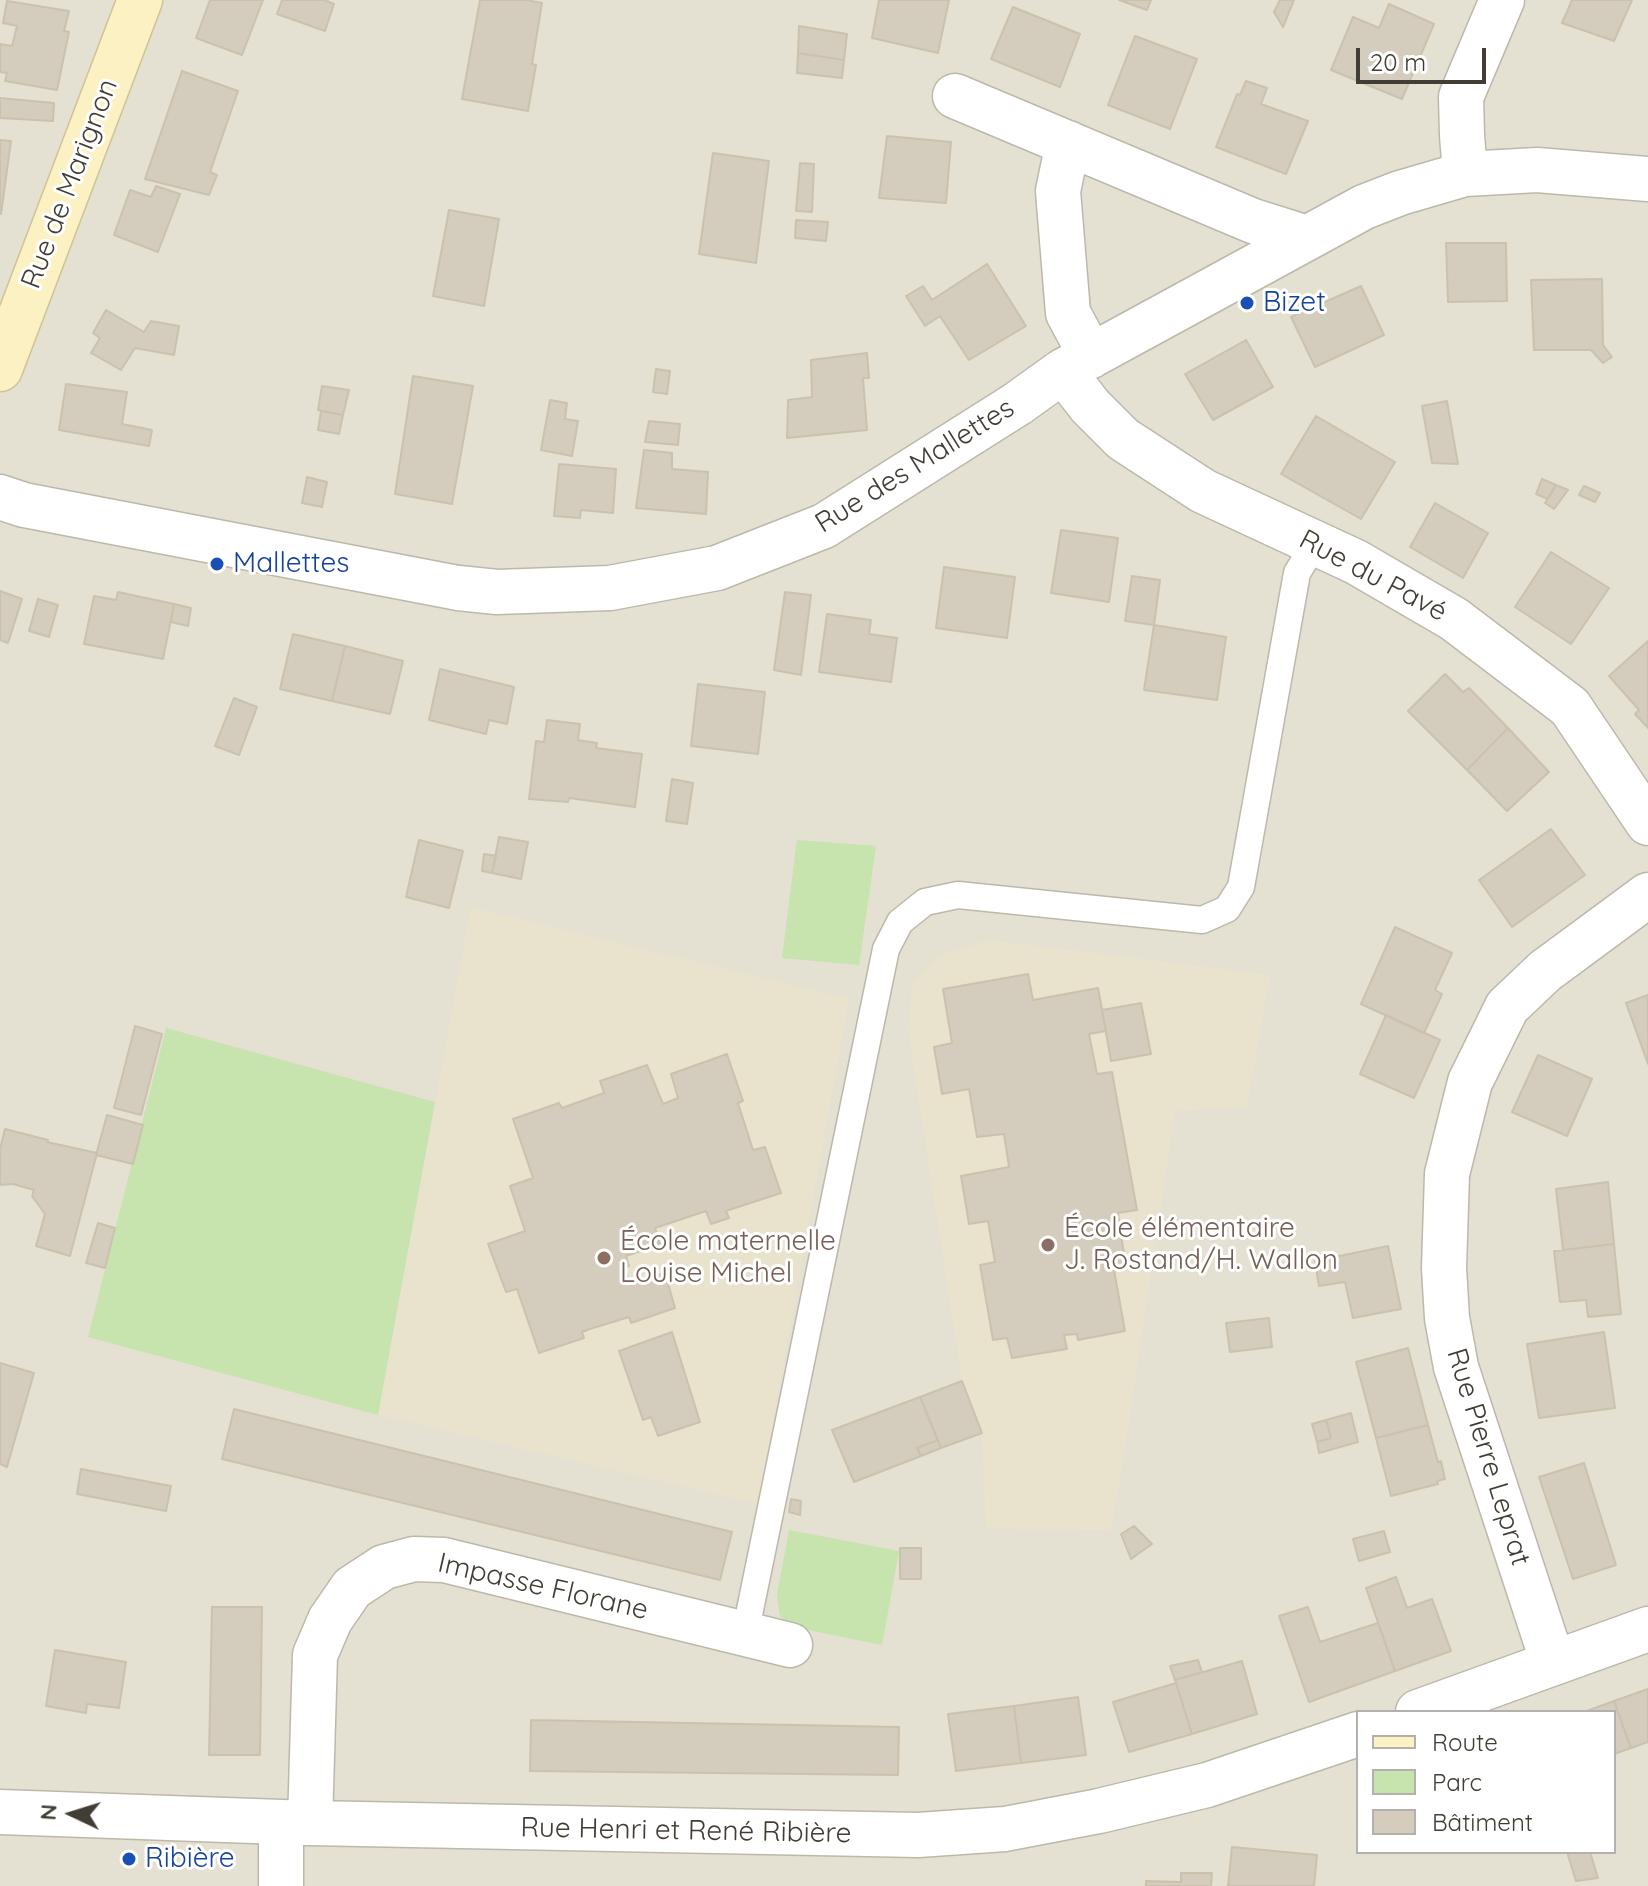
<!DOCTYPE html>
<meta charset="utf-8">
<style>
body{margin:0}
#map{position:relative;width:1648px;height:1886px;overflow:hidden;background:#f0ede3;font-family:Quicksand,sans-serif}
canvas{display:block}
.legend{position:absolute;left:1356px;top:1710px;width:260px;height:144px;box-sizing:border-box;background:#fff;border:2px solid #b3b1ae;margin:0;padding:10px 14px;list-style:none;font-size:24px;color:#423d34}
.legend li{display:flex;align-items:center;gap:16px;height:40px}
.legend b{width:40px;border:2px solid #b3b1ae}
.north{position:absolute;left:32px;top:1774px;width:80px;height:80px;-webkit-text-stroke:6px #fff;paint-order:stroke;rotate:274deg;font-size:22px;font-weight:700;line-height:32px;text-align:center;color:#423d34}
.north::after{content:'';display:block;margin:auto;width:28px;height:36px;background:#423d34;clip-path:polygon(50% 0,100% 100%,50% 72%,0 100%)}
.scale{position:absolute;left:1356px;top:48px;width:130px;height:36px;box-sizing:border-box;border:4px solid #423d34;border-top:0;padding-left:10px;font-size:24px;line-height:28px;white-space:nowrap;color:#423d34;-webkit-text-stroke:6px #fff;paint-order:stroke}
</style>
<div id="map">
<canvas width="1648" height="1886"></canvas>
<ul class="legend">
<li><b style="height:10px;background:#fbf1c3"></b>Route</li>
<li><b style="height:22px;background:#c7e3ae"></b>Parc</li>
<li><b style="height:22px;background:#d4ccbc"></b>Bâtiment</li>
</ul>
<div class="north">N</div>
<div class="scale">20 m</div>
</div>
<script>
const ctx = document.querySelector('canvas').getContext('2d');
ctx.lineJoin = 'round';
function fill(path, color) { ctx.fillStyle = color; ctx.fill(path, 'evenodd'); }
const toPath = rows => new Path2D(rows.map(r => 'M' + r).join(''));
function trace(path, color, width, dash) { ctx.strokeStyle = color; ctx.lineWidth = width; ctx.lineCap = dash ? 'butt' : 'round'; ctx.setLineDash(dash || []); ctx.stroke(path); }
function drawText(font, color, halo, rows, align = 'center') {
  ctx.font = font + ' Quicksand,sans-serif'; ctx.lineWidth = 6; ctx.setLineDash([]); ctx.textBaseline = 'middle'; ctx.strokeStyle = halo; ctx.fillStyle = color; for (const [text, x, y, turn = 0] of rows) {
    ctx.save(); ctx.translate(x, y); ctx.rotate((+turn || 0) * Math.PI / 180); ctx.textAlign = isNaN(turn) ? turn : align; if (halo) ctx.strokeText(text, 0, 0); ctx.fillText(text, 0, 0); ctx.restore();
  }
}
const residential = toPath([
 [0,0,1648,0,1648,1886,0,1886],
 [1358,1712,1614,1712,1614,1852,1358,1852]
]);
const education = toPath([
 [471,907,849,999,758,1504,378,1415],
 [989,940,1270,975,1247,1107,1175,1111,1123,1462,1111,1530,986,1529,982,1433,962,1381,908,1030,912,983,937,956]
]);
const green = toPath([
 [797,840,876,846,859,965,782,958],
 [166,1028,435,1102,378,1415,88,1337],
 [789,1530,899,1551,882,1645,793,1627,780,1616,777,1595]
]);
const building = toPath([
 [210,0,263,0,242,55,196,38,210,0],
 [282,0,324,0,334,4,325,31,277,14,282,0],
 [480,0,526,0,542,3,532,64,536,65,528,111,462,99,480,0],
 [879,0,949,0,938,53,872,38,879,0],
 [1119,0,1151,0,1147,10,1119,0],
 [1280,0,1294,0,1283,27,1274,12,1280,0],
 [1572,0,1632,0,1614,41,1562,23,1572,0],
 [7,1,69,11,64,31,69,32,57,90,5,81,7,73,0,72,0,44,12,46,17,26,3,23,7,1],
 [1389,4,1434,24,1402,99,1331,70,1353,17,1379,28,1389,4],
 [1013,7,1080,34,1060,87,991,59,1013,7],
 [799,26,847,34,844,60,798,53,799,26],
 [1135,36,1197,59,1170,129,1108,105,1135,36],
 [798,53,844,60,842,78,797,73,798,53],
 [182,71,238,91,210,172,217,175,209,195,145,179,182,71],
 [1246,81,1267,88,1261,104,1308,121,1286,174,1216,147,1237,94,1240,95,1246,81],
 [0,98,54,103,53,121,0,118,0,98],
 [887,136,951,142,946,203,879,198,887,136],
 [0,140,11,141,1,214,0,213,0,140],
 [713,153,769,161,756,263,699,254,713,153],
 [800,163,814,164,812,212,796,211,800,163],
 [156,186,180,194,158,252,114,235,130,190,151,197,156,186],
 [449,210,499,219,484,306,433,296,449,210],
 [796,220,828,222,826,241,795,238,796,220],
 [1446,243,1506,243,1507,301,1448,302,1446,243],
 [987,264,1026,326,969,360,940,316,925,326,906,296,923,286,932,300,987,264],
 [1602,279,1603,345,1612,357,1603,363,1591,350,1534,350,1531,280,1602,279],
 [1361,286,1384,335,1315,367,1291,317,1361,286],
 [106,310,144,332,151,321,179,326,174,355,135,348,121,370,91,353,100,338,93,333,106,310],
 [1246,340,1273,387,1213,420,1185,374,1246,340],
 [867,353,869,378,863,378,867,430,787,438,788,400,812,397,811,360,867,353],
 [656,369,670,371,667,394,653,392,656,369],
 [413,376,473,386,452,504,395,494,413,376],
 [66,384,127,392,122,424,152,430,149,446,59,430,66,384],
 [322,386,349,390,343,415,318,410,322,386],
 [550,400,567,403,565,419,578,421,572,456,541,450,550,400],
 [1447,401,1458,464,1432,463,1422,406,1447,401],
 [321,411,343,415,339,434,318,430,321,411],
 [1316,416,1395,462,1361,519,1281,474,1316,416],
 [649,421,680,424,678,445,645,442,649,421],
 [644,450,672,453,672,469,708,472,706,514,636,508,644,450],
 [559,464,616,469,613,513,581,510,580,518,554,516,559,464],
 [307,477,327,482,322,507,302,503,307,477],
 [1542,479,1556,485,1548,499,1536,494,1542,479],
 [1556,485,1568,490,1554,509,1545,503,1556,485],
 [1584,486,1600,493,1595,502,1579,495,1584,486],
 [1435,503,1488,533,1463,578,1410,547,1435,503],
 [1061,530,1118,538,1109,602,1051,593,1061,530],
 [1551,552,1609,588,1571,644,1515,607,1551,552],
 [944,567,1015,577,1007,638,936,628,944,567],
 [1132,576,1160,580,1154,625,1125,621,1132,576],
 [0,591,22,599,8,643,0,640,0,591],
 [118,592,174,604,163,659,84,644,94,596,116,600,118,592],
 [785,592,811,595,801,675,774,670,785,592],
 [38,599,58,605,49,637,29,631,38,599],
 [174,604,191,608,188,626,171,622,174,604],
 [827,614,871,620,869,634,897,638,891,682,819,672,827,614],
 [1154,625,1226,637,1217,700,1144,690,1154,625],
 [293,634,345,646,332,701,280,689,293,634],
 [1648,641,1648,728,1635,714,1639,710,1609,676,1648,641],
 [345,646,403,661,390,714,332,701,345,646],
 [440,669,514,687,507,724,489,720,486,734,429,720,440,669],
 [1445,674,1463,692,1469,688,1508,728,1467,770,1408,711,1445,674],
 [698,684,765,692,758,754,691,746,698,684],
 [234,698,257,707,239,755,215,746,234,698],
 [547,720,580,724,578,740,597,743,596,748,642,754,635,807,569,798,568,802,529,799,536,741,544,742,547,720],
 [1508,728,1549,772,1507,811,1467,770,1508,728],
 [672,779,693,783,687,824,666,821,672,779],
 [1551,829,1585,875,1512,927,1479,880,1551,829],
 [499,837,528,842,521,879,492,873,499,837],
 [419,840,463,851,449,908,406,897,419,840],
 [484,854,496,856,492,873,482,871,484,854],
 [1395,927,1452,953,1435,990,1442,994,1424,1033,1361,1004,1395,927],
 [1028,974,1033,1000,1098,988,1106,1031,1089,1034,1097,1074,1112,1072,1137,1210,1118,1213,1126,1268,1114,1270,1125,1331,1078,1340,1077,1334,1064,1335,1067,1349,1012,1358,1007,1338,993,1340,980,1265,995,1262,988,1221,969,1224,961,1176,1009,1167,1004,1134,977,1137,969,1089,942,1094,934,1047,952,1043,943,989,1028,974],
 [1648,995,1648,1064,1626,1003,1648,995],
 [1141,1003,1151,1054,1111,1061,1102,1010,1141,1003],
 [1386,1015,1440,1040,1414,1098,1360,1074,1386,1015],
 [135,1026,162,1034,141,1115,114,1108,135,1026],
 [727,1054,743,1101,738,1103,753,1150,765,1147,781,1193,726,1211,729,1218,711,1224,706,1211,655,1228,660,1244,626,1256,629,1266,624,1268,631,1285,665,1273,675,1308,631,1323,629,1317,590,1329,582,1332,584,1338,539,1353,517,1289,506,1292,488,1244,525,1231,510,1186,533,1178,513,1119,559,1103,562,1108,604,1093,600,1081,647,1065,663,1104,678,1098,671,1074,727,1054],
 [1538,1055,1592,1079,1567,1136,1512,1112,1538,1055],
 [107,1115,143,1125,133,1164,96,1155,107,1115],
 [5,1129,48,1140,47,1142,97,1153,70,1256,36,1246,45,1214,32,1196,34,1190,13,1184,0,1185,0,1149,5,1129],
 [1608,1182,1614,1244,1563,1250,1556,1189,1608,1182],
 [98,1223,115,1228,105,1268,86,1263,98,1223],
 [1614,1244,1621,1314,1588,1317,1586,1300,1560,1302,1554,1251,1614,1244],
 [1388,1246,1401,1309,1353,1318,1345,1282,1319,1286,1315,1261,1388,1246],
 [1269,1318,1272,1347,1230,1352,1226,1323,1269,1318],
 [672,1332,700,1422,658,1436,651,1417,643,1420,619,1351,672,1332],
 [1604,1332,1615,1408,1539,1418,1527,1344,1604,1332],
 [1408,1348,1428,1425,1376,1438,1356,1362,1408,1348],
 [0,1363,34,1373,7,1467,0,1464,0,1363],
 [962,1381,982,1433,941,1448,920,1397,962,1381],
 [920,1397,938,1440,917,1448,921,1456,854,1482,832,1430,920,1397],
 [234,1409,732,1532,720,1580,222,1459,234,1409],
 [1351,1413,1358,1442,1319,1453,1317,1442,1331,1438,1326,1420,1351,1413],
 [1326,1420,1331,1438,1317,1442,1312,1424,1326,1420],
 [1428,1425,1438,1462,1441,1461,1445,1479,1437,1481,1438,1484,1391,1496,1376,1438,1428,1425],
 [938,1440,941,1448,921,1456,917,1448,938,1440],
 [1584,1463,1616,1565,1573,1579,1539,1477,1584,1463],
 [81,1469,171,1486,166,1511,77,1494,81,1469],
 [791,1499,801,1501,800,1515,789,1512,791,1499],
 [1134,1526,1152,1544,1131,1559,1121,1534,1134,1526],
 [1384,1531,1390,1552,1359,1561,1353,1539,1384,1531],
 [900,1548,921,1548,921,1579,900,1579,900,1548],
 [1396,1577,1407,1608,1432,1599,1451,1651,1395,1671,1366,1588,1396,1577],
 [212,1607,262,1607,260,1755,209,1755,212,1607],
 [1308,1607,1320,1642,1378,1623,1395,1671,1309,1702,1279,1616,1308,1607],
 [55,1650,126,1662,119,1708,87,1704,86,1713,46,1706,55,1650],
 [1198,1660,1202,1672,1175,1680,1170,1666,1198,1660],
 [1242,1661,1257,1714,1192,1734,1175,1680,1242,1661],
 [1176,1683,1192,1734,1129,1752,1113,1702,1176,1683],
 [1648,1689,1648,1742,1631,1748,1614,1701,1648,1689],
 [1078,1697,1086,1755,1021,1763,1014,1706,1078,1697],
 [1614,1701,1631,1748,1614,1754,1614,1712,1584,1712,1614,1701],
 [1014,1706,1021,1763,956,1771,948,1714,1014,1706],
 [531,1720,899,1727,898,1775,530,1771,531,1720],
 [1232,1847,1317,1855,1314,1886,1228,1886,1232,1847],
 [1567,1852,1590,1852,1598,1878,1576,1881,1567,1852],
 [1181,1873,1212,1873,1211,1886,1146,1886,1146,1881,1181,1882,1181,1873]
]);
const lane = toPath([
 [745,1634,886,949,900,922,925,902,958,895,1202,920,1227,909,1241,887,1297,573,1315,543]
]);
const street = toPath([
 [955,96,1253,221,1307,238],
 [1068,143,1058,191,1068,313,1091,356],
 [1465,174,1462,135,1461,97,1502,0],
 [1063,371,1090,406,1123,439,1203,491,1356,562,1454,619,1570,707,1648,823],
 [0,497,24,505,458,588,497,592,610,588,717,568,824,526,1017,404,1063,371,1364,207,1400,193,1465,174,1537,170,1648,179],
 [1553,1663,1456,1367,1447,1318,1444,1268,1447,1174,1470,1082,1507,1007,1545,971,1648,895],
 [1418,1712,1648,1629],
 [0,1812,310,1823,918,1835,1005,1829,1099,1811,1207,1785,1358,1734],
 [310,1823,315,1655,330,1620,352,1588,384,1567,414,1559,444,1560,790,1645],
 [281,1886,281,1822]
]);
const secondary = toPath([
 [0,369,140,0]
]);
const markers = [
 [1247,303,8,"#1a4fb4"],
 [217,564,8,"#1a4fb4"],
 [1048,1245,8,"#8d6e63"],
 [604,1258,8,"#8d6e63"],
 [129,1859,8,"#1a4fb4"]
];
const streetNames = [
 ["Rue de Marignon",70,184,-69],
 ["Rue des Mallettes",915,466,-32],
 ["Rue du Pavé",1373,576,28],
 ["Rue Pierre Leprat",1488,1457,73],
 ["Impasse Florane",543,1587,13],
 ["Rue Henri et René Ribière",686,1831,1]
];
const transitNames = [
 ["Bizet",1263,303],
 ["Mallettes",233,564],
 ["Ribière",145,1859]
];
const educationNames = [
 ["École élémentaire",1064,1229],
 ["J. Rostand/H. Wallon",1064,1261],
 ["École maternelle",620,1242],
 ["Louise Michel",620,1274]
];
fill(residential, '#e4e0d2');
fill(education, '#e9e3ce');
fill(green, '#c7e3ae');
fill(building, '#d4ccbc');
trace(building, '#cbc2ad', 2);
trace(lane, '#beb8aa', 29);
trace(street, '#beb8aa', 47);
trace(secondary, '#cec396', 47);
trace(lane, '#fff', 26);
trace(street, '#fff', 44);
trace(secondary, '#fbf1c3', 44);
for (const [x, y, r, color] of markers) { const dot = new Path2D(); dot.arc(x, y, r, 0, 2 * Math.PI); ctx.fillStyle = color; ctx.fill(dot); trace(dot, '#fff', 3); }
drawText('28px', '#423d34', '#fff', streetNames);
drawText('28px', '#164399', '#fff', transitNames, 'left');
drawText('28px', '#785e54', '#fff', educationNames, 'left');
</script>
